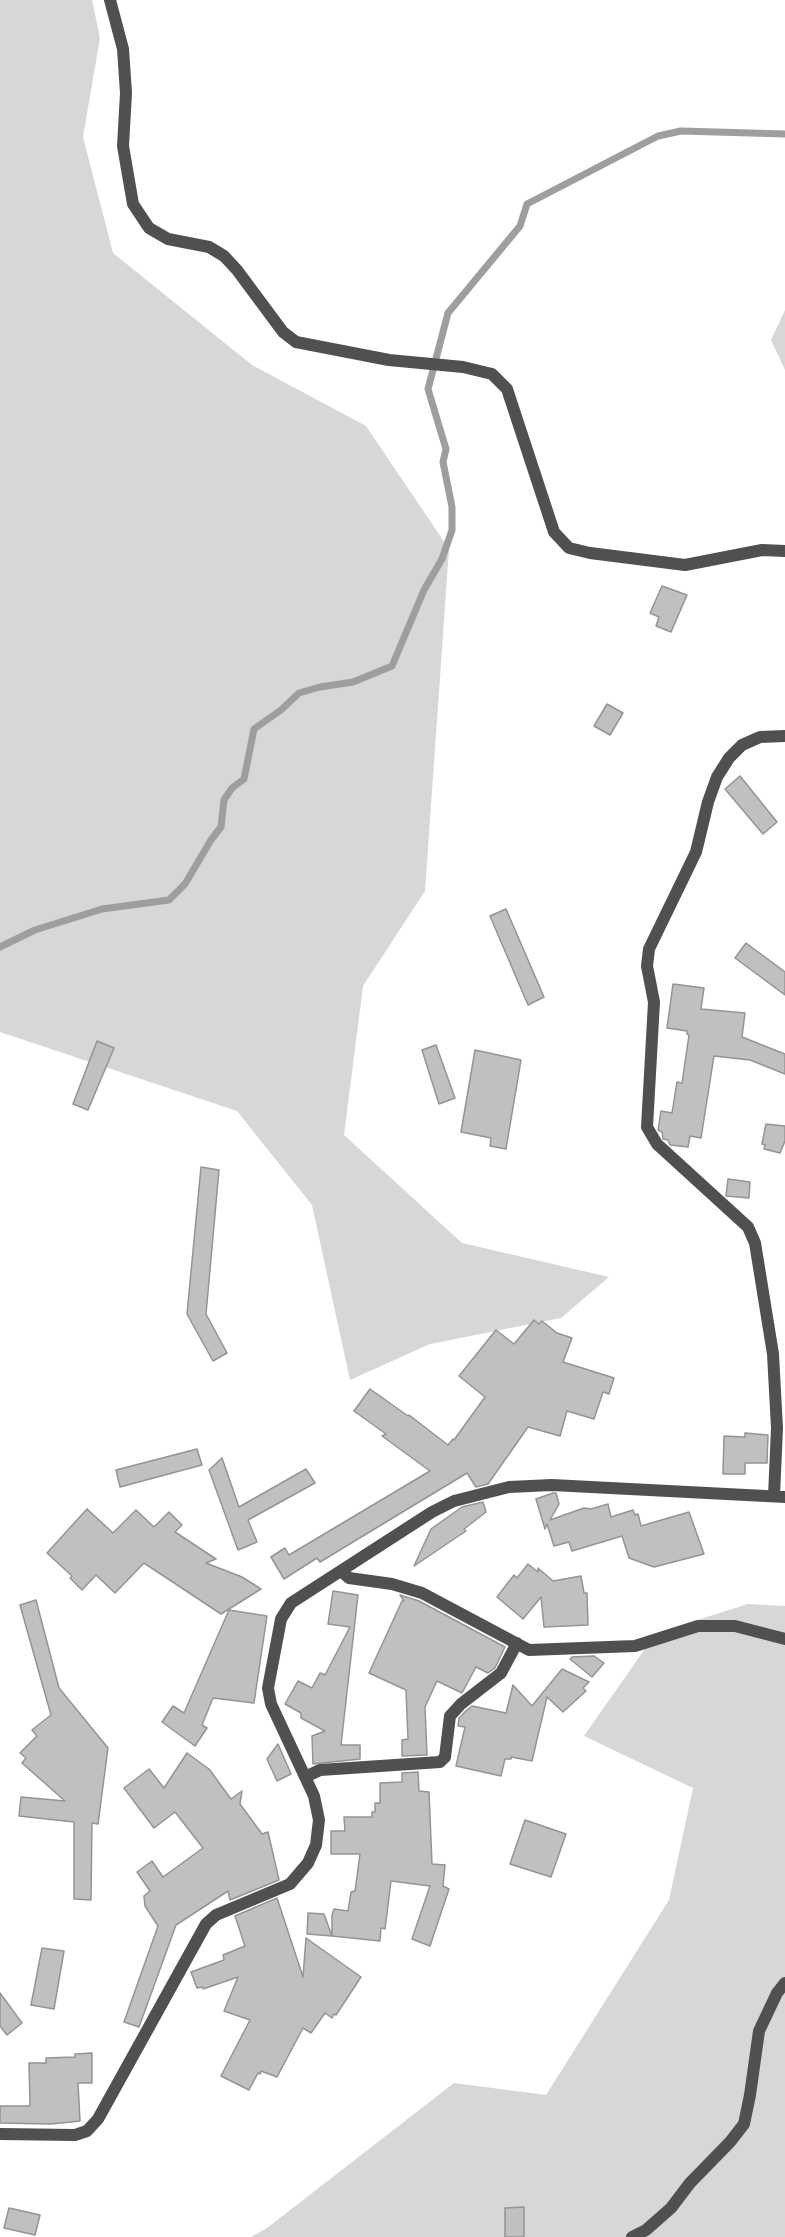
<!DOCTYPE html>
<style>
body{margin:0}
canvas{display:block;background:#fff}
</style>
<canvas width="785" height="2237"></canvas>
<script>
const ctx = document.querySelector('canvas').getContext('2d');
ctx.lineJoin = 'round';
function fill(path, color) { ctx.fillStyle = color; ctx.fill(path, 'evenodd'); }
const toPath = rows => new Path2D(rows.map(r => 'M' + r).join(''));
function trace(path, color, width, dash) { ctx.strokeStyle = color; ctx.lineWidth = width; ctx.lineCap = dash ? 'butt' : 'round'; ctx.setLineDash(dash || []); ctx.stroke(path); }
const green = toPath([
 [0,0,92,0,100,38,83,137,113,253,252,365,366,426,449,549,425,891,363,986,344,1135,462,1243,609,1277,561,1318,430,1344,350,1380,312,1205,237,1111,0,1032],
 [785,310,785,370,771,340],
 [748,1604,785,1606,785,2237,251,2237,267,2228,454,2083,546,2095,669,1900,693,1788,584,1736,656,1633]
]);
const stream = toPath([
 [0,947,35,930,102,909,169,900,185,884,211,840,221,827,224,800,232,788,244,779,254,729,281,710,299,693,320,687,353,682,392,666,424,590,442,559,452,530,452,507,443,462,446,449,428,389,448,313,520,226,527,204,658,136,681,131,785,134]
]);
const building = toPath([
 [662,586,687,595,671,632,656,626,659,617,650,613,662,586],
 [607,704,623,713,610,735,594,726,607,704],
 [740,776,777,822,763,834,725,789,740,776],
 [506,909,544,997,528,1005,490,916,506,909],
 [746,943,785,972,785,995,735,958,746,943],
 [673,984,704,988,701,1009,745,1013,742,1037,785,1054,785,1074,750,1060,714,1056,701,1138,690,1136,688,1147,670,1145,668,1140,663,1139,662,1132,658,1130,661,1111,672,1113,677,1082,682,1083,689,1035,687,1034,687,1031,667,1028,673,984],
 [97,1041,114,1048,88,1110,73,1104,97,1041],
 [436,1045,455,1098,439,1104,422,1050,436,1045],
 [475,1050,521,1060,506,1149,490,1146,491,1138,461,1132,475,1050],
 [766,1124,785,1126,785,1141,780,1153,764,1149,765,1145,762,1144,766,1124],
 [201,1167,219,1170,206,1314,227,1353,213,1361,187,1314,201,1167],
 [728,1179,750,1182,749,1198,726,1196,728,1179],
 [534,1320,539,1324,542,1321,557,1333,572,1338,563,1362,614,1378,609,1394,603,1392,594,1419,567,1411,560,1436,528,1427,488,1484,476,1487,467,1473,320,1562,317,1558,284,1579,271,1557,285,1548,289,1555,430,1471,382,1436,386,1434,354,1411,370,1389,408,1416,409,1415,448,1445,453,1439,454,1440,485,1397,459,1376,496,1330,514,1344,534,1320],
 [745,1433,768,1435,767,1463,745,1463,745,1474,723,1474,724,1436,745,1437,745,1433],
 [197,1449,202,1465,120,1487,116,1470,197,1449],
 [222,1458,239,1507,306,1469,315,1483,248,1520,257,1542,238,1550,209,1470,222,1458],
 [553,1493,556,1493,559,1504,550,1520,584,1508,591,1509,608,1504,611,1517,633,1510,635,1515,638,1514,641,1526,689,1512,704,1554,654,1567,629,1558,622,1536,572,1551,569,1542,554,1546,547,1524,545,1529,536,1499,553,1493],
 [483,1502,486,1512,464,1529,466,1531,414,1566,431,1529,462,1507,483,1502],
 [87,1509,113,1533,136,1510,154,1527,169,1512,182,1525,175,1532,216,1559,206,1563,242,1577,261,1589,221,1614,144,1563,115,1593,96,1575,82,1590,70,1578,72,1576,47,1553,87,1509],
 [528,1564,538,1572,538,1568,553,1581,581,1576,584,1593,587,1593,588,1625,544,1627,541,1597,523,1619,497,1597,514,1575,517,1578,528,1564],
 [333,1591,358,1595,341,1745,360,1745,360,1759,313,1764,312,1736,325,1731,301,1718,301,1713,285,1704,298,1681,312,1688,320,1673,325,1675,350,1627,328,1624,333,1591],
 [400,1595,419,1601,505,1647,495,1668,488,1673,476,1667,462,1693,437,1681,425,1707,427,1755,402,1756,402,1740,408,1739,406,1690,369,1673,402,1601,404,1601,400,1595],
 [36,1600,59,1688,108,1748,98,1824,92,1823,91,1900,74,1899,74,1822,19,1816,21,1797,65,1801,22,1763,26,1758,20,1753,37,1736,32,1730,51,1715,20,1605,36,1600],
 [229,1610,267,1616,254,1703,213,1698,202,1725,207,1728,195,1746,162,1722,173,1706,184,1713,229,1610],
 [594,1656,604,1663,592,1677,570,1659,572,1657,594,1656],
 [562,1669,589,1682,583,1688,586,1691,563,1712,547,1697,532,1761,511,1757,511,1759,505,1759,501,1776,456,1766,465,1727,458,1726,459,1718,467,1710,472,1706,506,1713,513,1685,532,1706,562,1669],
 [278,1744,291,1774,277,1781,267,1759,278,1744],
 [187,1753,209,1769,231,1799,242,1791,240,1804,262,1834,268,1832,279,1880,230,1900,228,1891,176,1925,139,2027,124,2022,158,1926,145,1906,144,1896,150,1891,137,1872,152,1861,163,1877,203,1848,175,1812,154,1828,124,1788,149,1769,164,1788,187,1753],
 [418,1772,419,1791,429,1792,432,1864,445,1865,443,1886,449,1889,430,1946,412,1939,430,1886,391,1881,385,1929,381,1928,380,1941,332,1936,332,1915,334,1909,348,1911,351,1892,355,1891,360,1854,331,1854,331,1831,345,1831,344,1817,372,1817,372,1812,375,1812,375,1803,380,1803,380,1783,402,1782,402,1773,418,1772],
 [525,1820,566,1834,551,1877,510,1864,525,1820],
 [277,1898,303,1977,306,1938,361,1977,336,2015,334,2014,332,2018,325,2013,311,2033,303,2028,277,2077,261,2071,260,2074,258,2073,249,2090,221,2076,250,2020,224,2011,238,1977,203,1989,202,1987,197,1988,191,1972,224,1960,223,1955,245,1946,235,1916,277,1898],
 [308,1913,324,1914,332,1936,307,1934,308,1913],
 [42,1948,64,1951,54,2009,31,2005,42,1948],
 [0,1993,22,2023,7,2035,0,2026,0,1993],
 [92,2053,92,2083,78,2083,80,2121,51,2124,0,2123,0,2106,30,2106,29,2063,46,2063,46,2058,75,2057,75,2054,92,2053],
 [524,2207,524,2237,505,2237,505,2208,524,2207],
 [9,2208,40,2215,35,2235,4,2228,9,2208]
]);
const minor = toPath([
 [110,0,123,49,126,93,123,146,133,204,149,228,168,239,209,247,224,256,237,270,283,332,296,342,389,360,463,367,492,374,507,389,554,532,569,548,590,553,685,565,762,550,785,551],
 [774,1496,777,1428,773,1354,755,1243,748,1227,657,1144,647,1127,654,1002,647,966,649,949,696,852,708,802,717,777,729,758,742,745,760,737,785,736],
 [341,1571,349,1578,392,1584,422,1593,529,1650,635,1646,698,1626,735,1626,785,1639],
 [305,1777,320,1770,440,1762,445,1757,450,1716,461,1704,501,1673,517,1643],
 [0,2134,75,2135,87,2131,98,2119,206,1924,216,1915,290,1884,308,1863,316,1845,319,1820,314,1796,271,1704,268,1688,281,1619,291,1603,432,1512,454,1501,509,1487,552,1485,785,1497],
 [632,2237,646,2230,671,2208,690,2183,730,2142,744,2124,750,2095,759,2031,777,1993,785,1983]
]);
fill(green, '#d7d7d7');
trace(stream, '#9e9e9e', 7);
fill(building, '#c0c0c0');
trace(building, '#949494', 1.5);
trace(minor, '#505050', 12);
</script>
